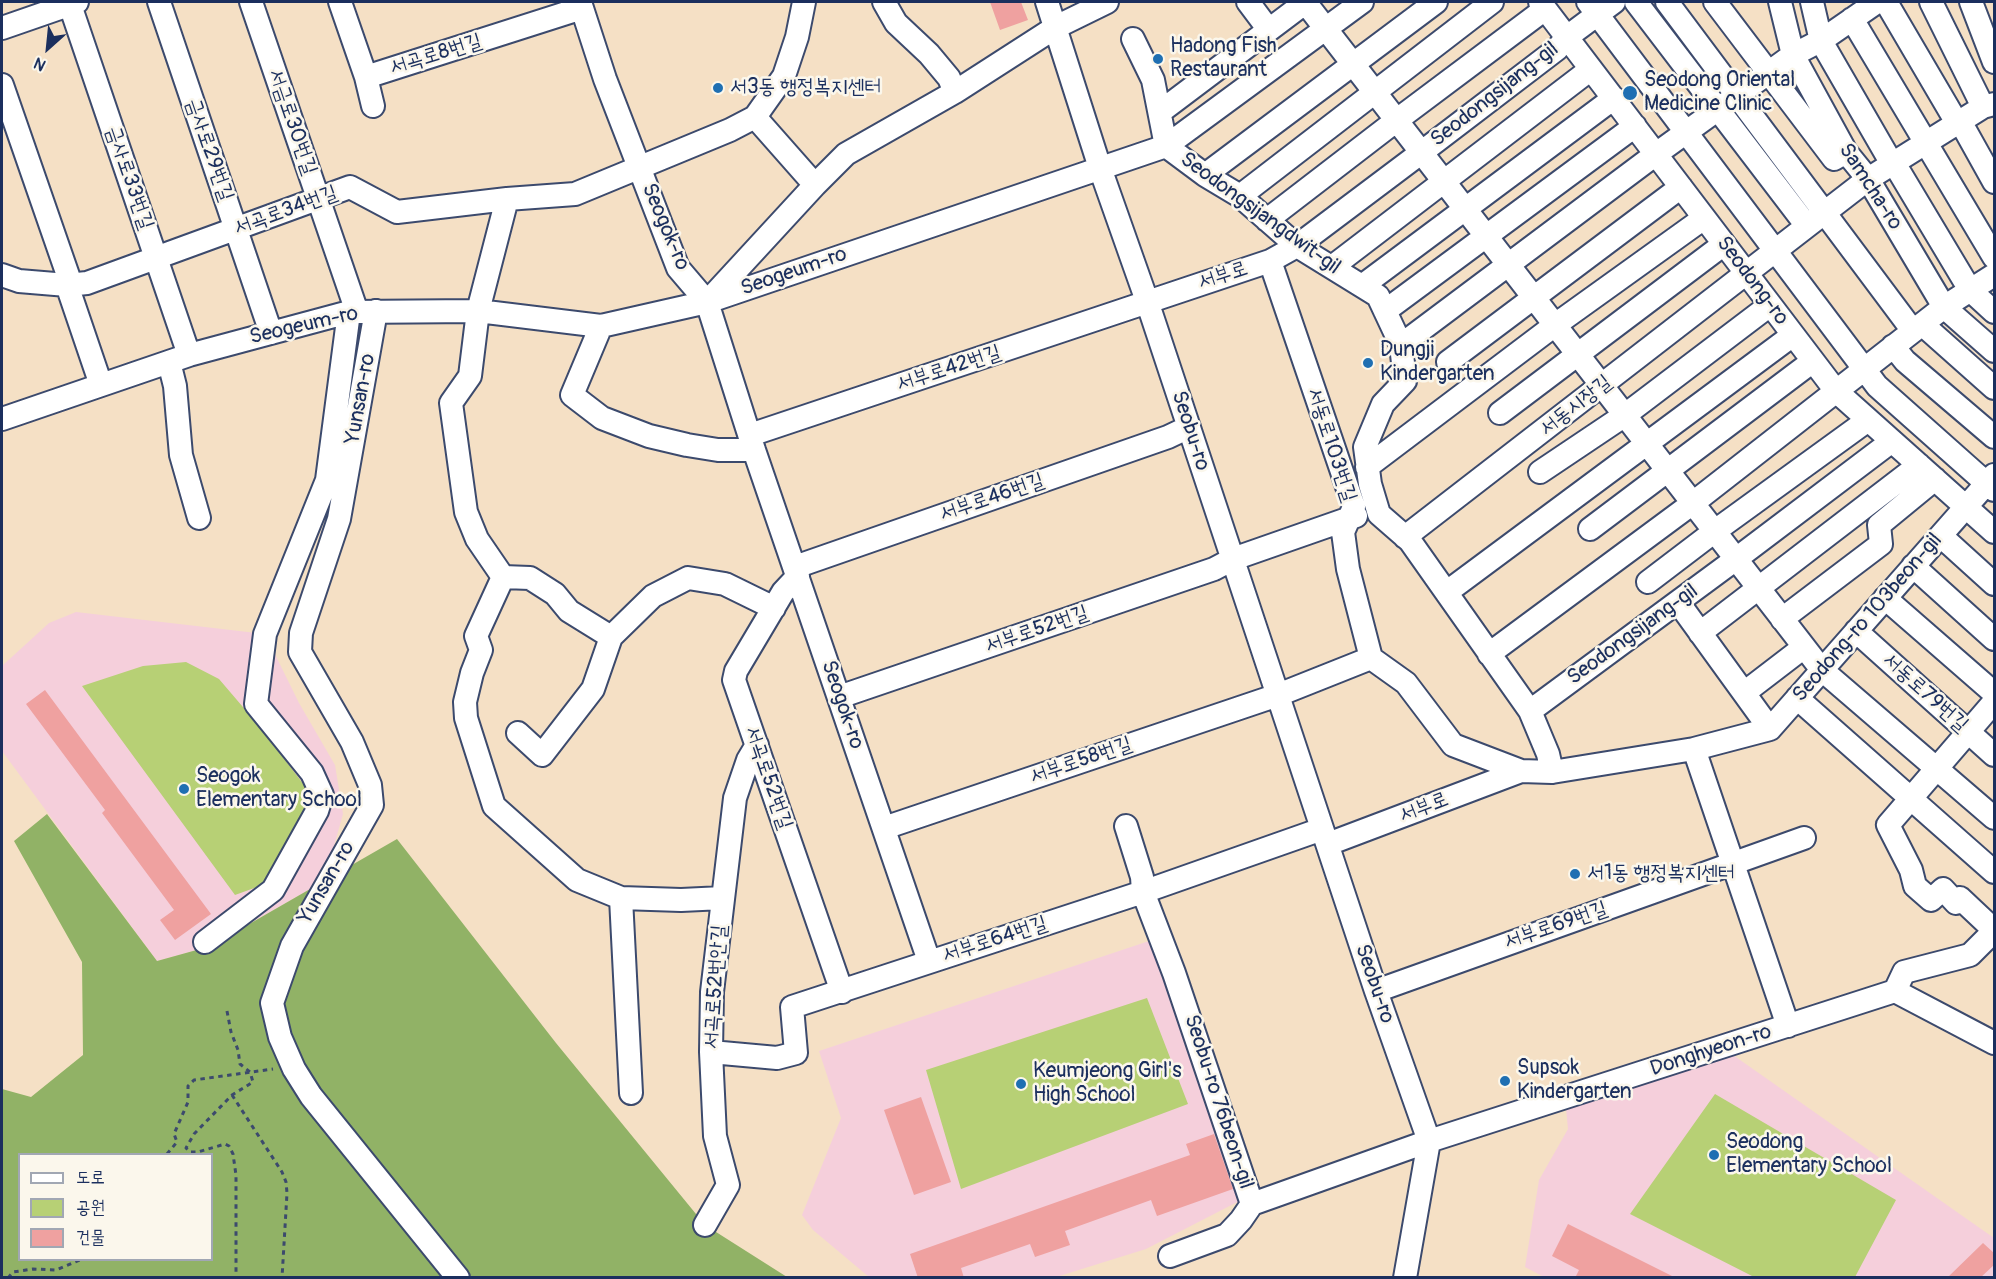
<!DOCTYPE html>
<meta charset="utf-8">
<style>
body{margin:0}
#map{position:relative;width:1996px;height:1279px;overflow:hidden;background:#f5e0c5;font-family:Pangolin,"Poor Story",sans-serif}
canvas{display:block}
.frame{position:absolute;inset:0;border:3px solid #1b2f5e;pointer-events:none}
.legend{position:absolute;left:18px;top:1153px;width:195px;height:108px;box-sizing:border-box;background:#fbf7ec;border:2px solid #a1a7b3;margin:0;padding:8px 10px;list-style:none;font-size:18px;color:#1b2f5e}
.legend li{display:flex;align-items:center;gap:12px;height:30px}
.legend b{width:30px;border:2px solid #a1a7b3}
.north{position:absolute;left:18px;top:18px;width:60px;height:60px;-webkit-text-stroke:4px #fbf7ec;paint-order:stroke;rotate:207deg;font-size:16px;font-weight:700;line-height:24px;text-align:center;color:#1b2f5e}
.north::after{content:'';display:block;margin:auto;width:21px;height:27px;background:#1b2f5e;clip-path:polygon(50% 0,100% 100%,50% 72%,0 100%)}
</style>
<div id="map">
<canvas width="1996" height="1279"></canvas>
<div class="frame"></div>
<ul class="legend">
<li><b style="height:8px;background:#fff"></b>도로</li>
<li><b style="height:16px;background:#b7d075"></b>공원</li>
<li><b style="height:16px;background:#efa1a0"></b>건물</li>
</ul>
<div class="north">N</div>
</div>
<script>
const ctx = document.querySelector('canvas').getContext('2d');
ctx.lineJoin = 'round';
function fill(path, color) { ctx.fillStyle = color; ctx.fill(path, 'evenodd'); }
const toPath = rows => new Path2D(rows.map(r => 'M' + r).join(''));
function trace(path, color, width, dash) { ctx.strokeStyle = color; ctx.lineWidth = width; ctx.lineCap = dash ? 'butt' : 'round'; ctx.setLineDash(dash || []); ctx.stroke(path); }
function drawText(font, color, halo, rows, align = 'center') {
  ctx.font = font + ' Pangolin,"Poor Story",sans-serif'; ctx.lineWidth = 5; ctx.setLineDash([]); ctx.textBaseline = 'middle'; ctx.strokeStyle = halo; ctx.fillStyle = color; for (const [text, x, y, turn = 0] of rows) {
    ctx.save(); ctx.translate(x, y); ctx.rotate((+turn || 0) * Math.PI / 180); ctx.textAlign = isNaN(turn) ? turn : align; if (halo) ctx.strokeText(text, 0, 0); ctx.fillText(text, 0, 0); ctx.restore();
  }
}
const built = toPath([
 [76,612,265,634,299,703,335,765,343,814,324,881,211,946,157,961,2,751,2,666,49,623],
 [1161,937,1249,1196,1146,1249,1053,1278,869,1277,813,1230,802,1215,841,1118,819,1051],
 [1733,1055,1994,1238,1994,1275,1992,1277,1546,1278,1525,1267,1539,1180,1568,1129,1566,1108]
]);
const green = toPath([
 [186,662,219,679,260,727,314,798,268,883,235,895,82,686,143,666],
 [1147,998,1188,1104,961,1189,926,1070],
 [1715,1094,1896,1200,1855,1277,1754,1277,1630,1214]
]);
const forest = toPath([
 [47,814,157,961,211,946,397,839,556,1043,705,1225,787,1277,2,1277,2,1089,31,1097,83,1055,82,962,14,841],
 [20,1154,212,1154,212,1260,20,1260]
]);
const building = toPath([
 [990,2,1021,2,1028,20,1000,30],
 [45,690,211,914,175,940,160,920,174,910,102,813,105,810,26,704],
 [921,1097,951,1182,914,1195,884,1110],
 [1214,1134,1233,1189,1157,1216,1151,1200,1065,1231,1070,1245,1035,1257,1030,1244,961,1268,964,1278,918,1278,910,1254,1190,1155,1186,1144],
 [1568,1224,1676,1278,1575,1278,1579,1270,1552,1256],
 [1983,1243,1995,1254,1995,1264,1980,1278,1947,1278]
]);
const path = toPath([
 [227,1011,231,1032,238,1050,240,1064,250,1072,253,1082,232,1095,194,1134,186,1148,190,1152,198,1152,225,1144,229,1146,233,1154,236,1175,236,1278],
 [232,1095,282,1172,286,1182,287,1193,282,1278],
 [167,1154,177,1142,174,1134,188,1102,188,1086,194,1080,273,1069],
 [8,1278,13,1272,33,1269,56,1270,80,1260]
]);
const minor = toPath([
 [69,2,189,355],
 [159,2,271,333],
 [251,2,357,312],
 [340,2,366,77,582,8],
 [580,2,605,79,678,268,707,302,754,450,929,961],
 [884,2,896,23,929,54,949,78,955,92],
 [1047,2,1100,168,1147,301,1376,991,1429,1141,1405,1278],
 [1248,2,1269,30],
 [1305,2,1822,670,1994,818],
 [1540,2,1836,391,1994,532],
 [1588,2,1877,386,1994,490],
 [1636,2,1807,226],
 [1667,2,1913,331],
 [1715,2,1834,159,1846,152],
 [1780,2,1793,55,1846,152,1868,179,1944,307,1994,351],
 [1812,2,1821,41,1892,164],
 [1886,2,1957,123],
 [1931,2,1983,107],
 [1971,2,1994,62],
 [1852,19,1994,257],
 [2,28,77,2],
 [1133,39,1153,80,1166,146,1205,175,1240,196,1297,246,1378,296,1401,345,1405,381,1383,404,1365,447,1370,484,1379,514,1410,541,1530,711,1548,754,1552,772],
 [366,77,373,106],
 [2,85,71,284],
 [1160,112,1306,2],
 [755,117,815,185],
 [1960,121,1994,182],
 [1894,163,1970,290,1994,312],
 [1205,175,1436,2],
 [1240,196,1492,2],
 [507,199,478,311,470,376,451,403,466,512,477,539,503,577,530,578,555,594,569,611,611,637,593,689,542,755,518,733],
 [1267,220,1397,120,1545,9],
 [1270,261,1354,507,1343,532,1348,569,1371,658,1406,683,1453,745,1521,771,1552,772,1694,749,1770,729,1994,475],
 [1332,267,1591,69],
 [2,275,19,281,67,285,87,283,350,187,397,212,507,199,575,194,730,130,755,117,784,76,797,37,804,2],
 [67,285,101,385],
 [1362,286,1614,98],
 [709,300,815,185,846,154,955,92,1056,27,1107,2],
 [376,311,339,519,301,633,300,652,352,742,370,785,372,805,292,946,272,1003,280,1037,294,1069,311,1096,458,1278],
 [1385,311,1635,126],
 [1922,324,1994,388],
 [601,326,572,395,602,418,649,436,687,445,718,450,754,450],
 [1401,345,1656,154,1793,55,1822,40,1877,2],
 [1893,346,1905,361,1994,437],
 [169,362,175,386,181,455,199,518],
 [1448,362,1681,187],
 [1500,413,1724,244],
 [2,419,189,355,349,312,478,311,601,326,707,302,1166,146,1362,2],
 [750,435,1270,261,1297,246,1422,152,1557,49,1567,37,1614,2],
 [1367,467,1555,325,1704,218],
 [1540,472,1625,415,1770,305],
 [1590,529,1813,361],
 [1941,536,1994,584],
 [1405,537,1868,179,1983,107,1994,104],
 [1913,566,1994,639],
 [795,567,1168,437,1189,427],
 [798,576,783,592,736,671,734,680,842,992],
 [503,577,476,636,481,650,472,673,465,702,466,718,494,806,577,880,621,898,681,900,723,898],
 [1648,582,1715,531,1868,420],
 [1447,592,1793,335],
 [1885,598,1994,693],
 [1678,602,1770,729],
 [1782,619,1881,544,1879,525,1935,479],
 [1856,631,1994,755],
 [1700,633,1919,465],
 [611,637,653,596,688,578,725,584,774,608],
 [1489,654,1693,503,1944,307,1994,275],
 [1744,693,1804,647],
 [839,697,1214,569,1233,559,1356,516],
 [1797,698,1994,872],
 [1994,702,1888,825,1911,870,1915,886,1931,900,1943,889,1956,903,1960,898,1994,930],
 [1530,711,1736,559,1892,441],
 [1694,749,1788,1026],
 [1126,826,1142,877,1143,892,1174,973,1252,1204],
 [884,828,1278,695,1371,658],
 [1328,844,1521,771],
 [621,898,631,1093],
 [205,942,273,890,317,811,322,795,312,773,256,704,265,634,327,480,349,312],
 [1376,991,1804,838],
 [1895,991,1904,972,1970,955,1994,931],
 [711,1052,777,1058,796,1053,792,1007,1143,892,1322,829],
 [1252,1204,1429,1141,1895,991,1994,1043],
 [705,1225,728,1185,715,1136,711,1052,712,992,735,798,748,760,757,745],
 [1170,1256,1227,1235,1241,1220,1252,1204]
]);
const markers = [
 [1158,59,6,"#1f6fb2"],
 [718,88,6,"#1f6fb2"],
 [1630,93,8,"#1f6fb2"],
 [1368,363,6,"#1f6fb2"],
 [184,789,6,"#1f6fb2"],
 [1575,874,6,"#1f6fb2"],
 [1505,1081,6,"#1f6fb2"],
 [1021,1084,6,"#1f6fb2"],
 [1714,1155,6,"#1f6fb2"]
];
const poiNames = [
 ["Hadong Fish",1170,47],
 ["Restaurant",1170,71],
 ["Seodong Oriental",1644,81],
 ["Medicine Clinic",1644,105],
 ["서3동 행정복지센터",730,88],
 ["Dungji",1380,351],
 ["Kindergarten",1380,375],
 ["Seogok",196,777],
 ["Elementary School",196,801],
 ["서1동 행정복지센터",1587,874],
 ["Supsok",1517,1069],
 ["Kindergarten",1517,1093],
 ["Keumjeong Girl's",1033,1072],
 ["High School",1033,1096],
 ["Seodong",1726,1143],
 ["Elementary School",1726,1167]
];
const streetNames = [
 ["서곡로8번길",436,55,-17],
 ["Seodongsijang-gil",1495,95,-38],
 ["서금로30번길",292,122,71],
 ["금사로29번길",209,150,71],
 ["금사로33번길",129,178,71],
 ["Samcha-ro",1870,187,57],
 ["서곡로34번길",286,211,-20],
 ["Seodongsijangdwit-gil",1260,214,36],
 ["Seogok-ro",665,227,67],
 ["Seogeum-ro",794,272,-19],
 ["서부로",1223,276,-18],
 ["Seodong-ro",1752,281,53],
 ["Seogeum-ro",304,326,-13],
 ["서부로42번길",949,369,-18],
 ["Yunsan-ro",361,399,-80],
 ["서동시장길",1576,406,-38],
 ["Seobu-ro",1190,431,72],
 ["서동로103번길",1331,445,72],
 ["서부로46번길",992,498,-19],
 ["Seodong-ro 103beon-gil",1868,618,-49],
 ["서부로52번길",1037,630,-19],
 ["Seodongsijang-gil",1633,635,-36],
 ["서동로79번길",1925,693,42],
 ["Seogok-ro",842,705,71],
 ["서부로58번길",1081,761,-19],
 ["서곡로52번길",768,778,71],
 ["서부로",1424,808,-21],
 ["Yunsan-ro",327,883,-60],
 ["서부로69번길",1556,926,-19],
 ["서부로64번길",995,940,-18],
 ["Seobu-ro",1374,984,71],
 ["서곡로52번안길",716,987,-86],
 ["Donghyeon-ro",1711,1051,-18],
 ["Seobu-ro 76beon-gil",1218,1102,72]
];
fill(built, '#f5cfdb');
fill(green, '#b7d075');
fill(forest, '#91b266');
fill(building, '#efa1a0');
trace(minor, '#3c4a6d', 26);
trace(path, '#3c4a6d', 3, [4.5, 4.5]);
trace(minor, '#fff', 22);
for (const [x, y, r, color] of markers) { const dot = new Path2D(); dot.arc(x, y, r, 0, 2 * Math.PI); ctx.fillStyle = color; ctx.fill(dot); trace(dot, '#fbf7ec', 2); }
drawText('21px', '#1b2f5e', '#fbf7ec', poiNames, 'left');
drawText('21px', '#1b2f5e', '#fbf7ec', streetNames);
</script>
